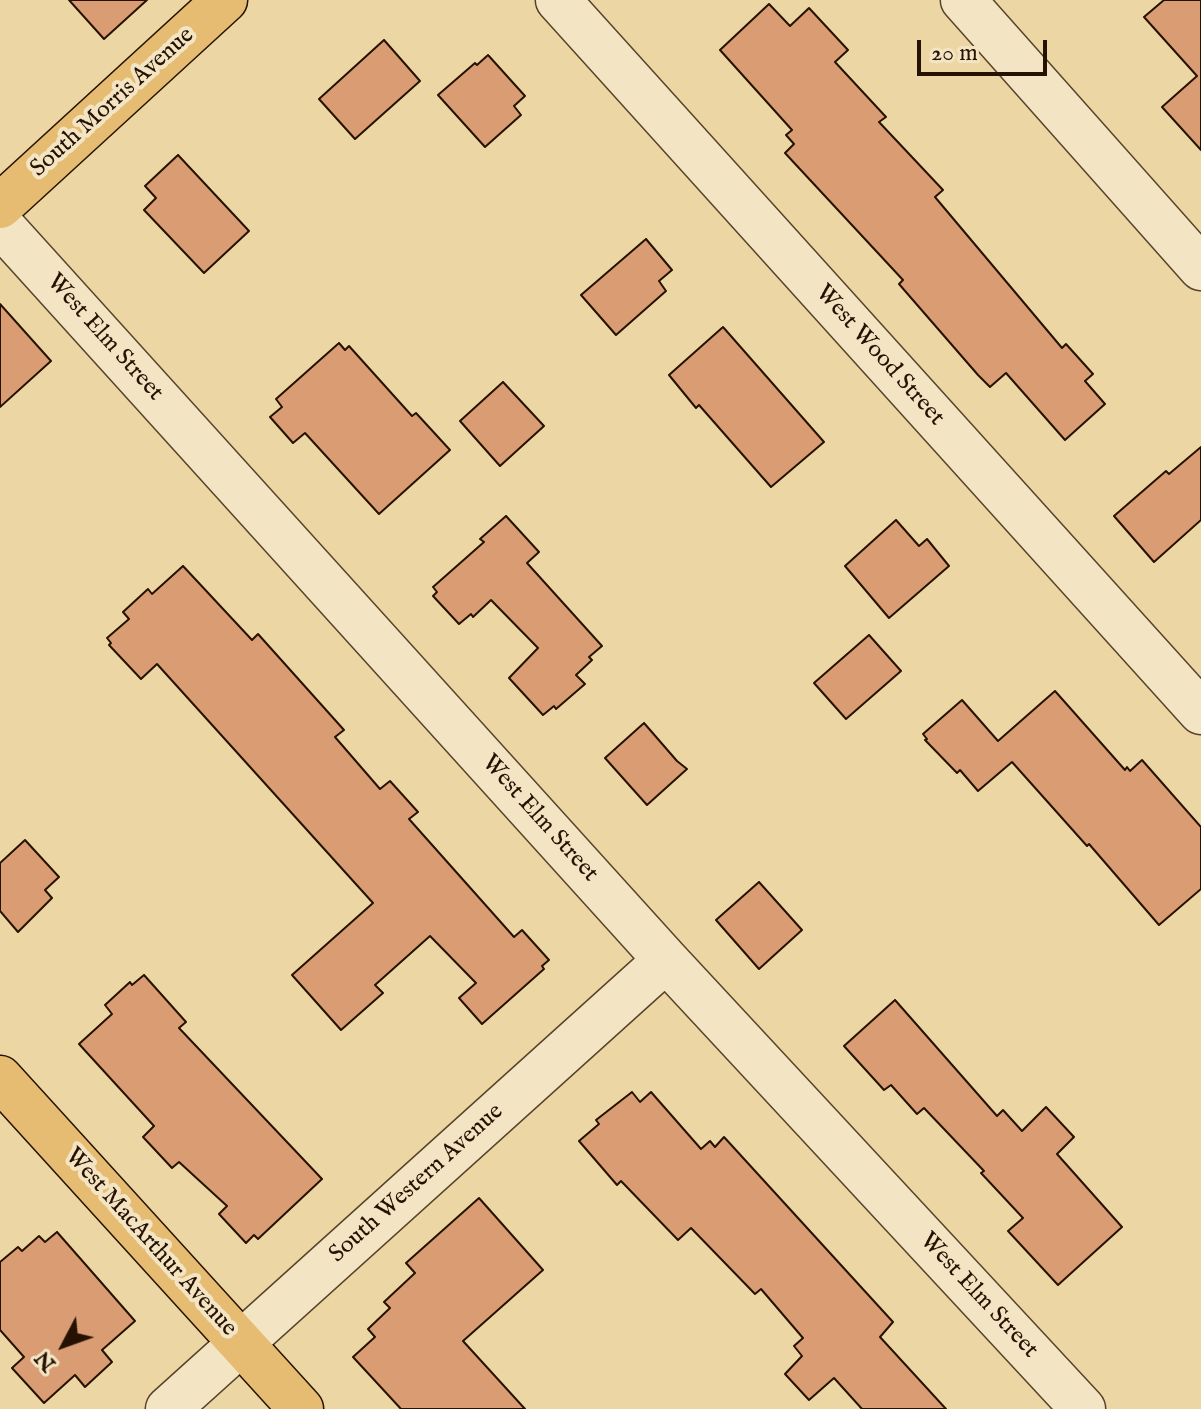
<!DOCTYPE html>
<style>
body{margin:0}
#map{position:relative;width:1201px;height:1409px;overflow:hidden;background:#ecd7a4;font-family:"IM FELL English",serif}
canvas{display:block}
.north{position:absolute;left:24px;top:1305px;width:80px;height:80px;-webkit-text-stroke:6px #f3e5c4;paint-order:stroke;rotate:229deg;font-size:22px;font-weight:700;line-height:32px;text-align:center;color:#261202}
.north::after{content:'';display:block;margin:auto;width:28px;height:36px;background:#261202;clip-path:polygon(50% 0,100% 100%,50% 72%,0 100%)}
.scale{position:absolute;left:917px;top:40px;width:130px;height:36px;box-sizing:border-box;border:4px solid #261202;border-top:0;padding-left:10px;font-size:24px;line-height:28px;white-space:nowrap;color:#261202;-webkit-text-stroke:6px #f3e5c4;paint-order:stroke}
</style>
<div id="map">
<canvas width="1201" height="1409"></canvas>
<div class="north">N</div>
<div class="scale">20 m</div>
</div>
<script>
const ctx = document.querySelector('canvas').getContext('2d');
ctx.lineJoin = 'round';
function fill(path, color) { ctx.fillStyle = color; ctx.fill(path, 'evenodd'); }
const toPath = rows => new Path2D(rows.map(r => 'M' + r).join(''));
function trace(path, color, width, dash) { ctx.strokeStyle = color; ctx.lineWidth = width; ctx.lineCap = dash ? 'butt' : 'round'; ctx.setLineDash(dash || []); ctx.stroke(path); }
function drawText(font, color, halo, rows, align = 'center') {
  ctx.font = font + ' "IM FELL English",serif'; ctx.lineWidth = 8; ctx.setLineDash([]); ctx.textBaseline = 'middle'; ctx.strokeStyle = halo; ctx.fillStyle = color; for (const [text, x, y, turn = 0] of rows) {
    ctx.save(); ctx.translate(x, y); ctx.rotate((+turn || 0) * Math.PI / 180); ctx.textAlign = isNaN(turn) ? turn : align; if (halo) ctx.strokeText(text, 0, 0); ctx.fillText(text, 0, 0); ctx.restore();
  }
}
const building = toPath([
 [69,0,147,0,104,39,69,0],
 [1164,0,1201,0,1201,150,1162,107,1197,76,1144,17,1164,0],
 [769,4,790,26,809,8,848,50,835,62,886,117,879,122,943,190,935,197,1062,348,1066,344,1093,374,1085,381,1105,404,1065,440,1006,373,990,387,978,375,899,284,903,280,785,153,794,144,786,135,792,130,720,50,769,4],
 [384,40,420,81,355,139,319,99,384,40],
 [488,55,525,96,514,106,521,115,485,147,438,95,475,63,477,65,488,55],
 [178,155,249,231,204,273,144,210,156,198,145,186,178,155],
 [646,239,672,270,659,281,666,291,616,335,581,295,646,239],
 [0,304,51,361,0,407,0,304],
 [723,327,824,442,771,487,699,405,696,408,669,375,723,327],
 [339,343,345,350,349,346,412,416,416,413,450,450,379,514,305,433,293,443,270,417,282,407,276,399,339,343],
 [503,382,544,426,500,466,460,421,503,382],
 [1201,447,1201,520,1154,562,1114,516,1166,471,1169,474,1201,447],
 [506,516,539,552,527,563,602,646,589,657,592,660,576,675,585,684,556,709,554,706,543,715,509,678,538,648,491,600,473,617,471,614,459,624,433,596,437,592,433,587,484,542,480,539,506,516],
 [896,520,919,546,927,539,949,566,889,618,845,566,896,520],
 [183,566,252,640,258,634,344,730,335,737,380,789,390,781,418,812,409,819,514,937,522,930,549,960,542,966,544,969,482,1024,459,998,476,983,430,936,375,985,383,993,341,1030,292,975,373,903,157,664,141,679,109,645,111,643,107,638,129,619,123,612,148,589,152,594,183,566],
 [869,635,901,671,846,719,814,683,869,635],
 [1055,691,1125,770,1127,767,1130,771,1142,760,1201,827,1201,889,1159,925,1089,844,1087,846,1012,762,978,791,960,770,957,773,925,740,927,739,923,734,962,700,998,741,1055,691],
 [644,723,677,761,687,769,647,805,605,758,644,723],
 [25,840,59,877,45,890,52,898,18,932,0,911,0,863,25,840],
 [759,882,802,930,759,969,716,920,759,882],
 [144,975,186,1022,179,1028,322,1179,258,1239,254,1235,246,1243,219,1214,227,1206,179,1162,172,1168,143,1137,154,1126,79,1044,112,1014,105,1005,130,982,132,985,144,975],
 [895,1000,997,1116,1003,1110,1022,1131,1046,1107,1074,1137,1057,1154,1122,1227,1058,1285,1008,1231,1023,1218,981,1173,984,1171,924,1108,917,1114,891,1085,884,1090,844,1046,895,1000],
 [632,1092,640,1102,651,1092,701,1149,710,1141,715,1147,724,1137,893,1322,880,1337,946,1409,862,1409,834,1378,809,1400,785,1374,802,1356,794,1346,803,1338,761,1289,755,1294,691,1228,678,1240,621,1181,617,1185,579,1141,599,1124,596,1120,632,1092],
 [479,1198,543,1270,463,1341,525,1409,401,1409,353,1357,375,1337,368,1329,390,1308,384,1302,415,1273,406,1263,479,1198],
 [57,1232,135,1321,102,1350,112,1362,85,1387,75,1375,44,1403,12,1368,24,1357,0,1330,0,1262,18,1247,22,1251,39,1236,45,1242,57,1232]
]);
const minor = toPath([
 [558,0,1201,712],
 [963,0,1201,268],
 [0,224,666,960,1083,1409],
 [168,1409,666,960]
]);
const major = toPath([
 [0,206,225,0],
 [0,1078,301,1409]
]);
const streetNames = [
 ["South Morris Avenue",113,103,-42],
 ["West Elm Street",104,338,48],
 ["West Wood Street",879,356,48],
 ["West Elm Street",539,819,48],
 ["South Western Avenue",417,1184,-42],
 ["West MacArthur Avenue",150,1243,48],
 ["West Elm Street",978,1296,47]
];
fill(building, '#da9c73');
trace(building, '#261202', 2);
trace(minor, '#58432a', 47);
trace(major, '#261202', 47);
trace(minor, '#f3e5c4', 44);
trace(major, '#e6bc72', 44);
drawText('24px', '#261202', '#f3e5c4', streetNames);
</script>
